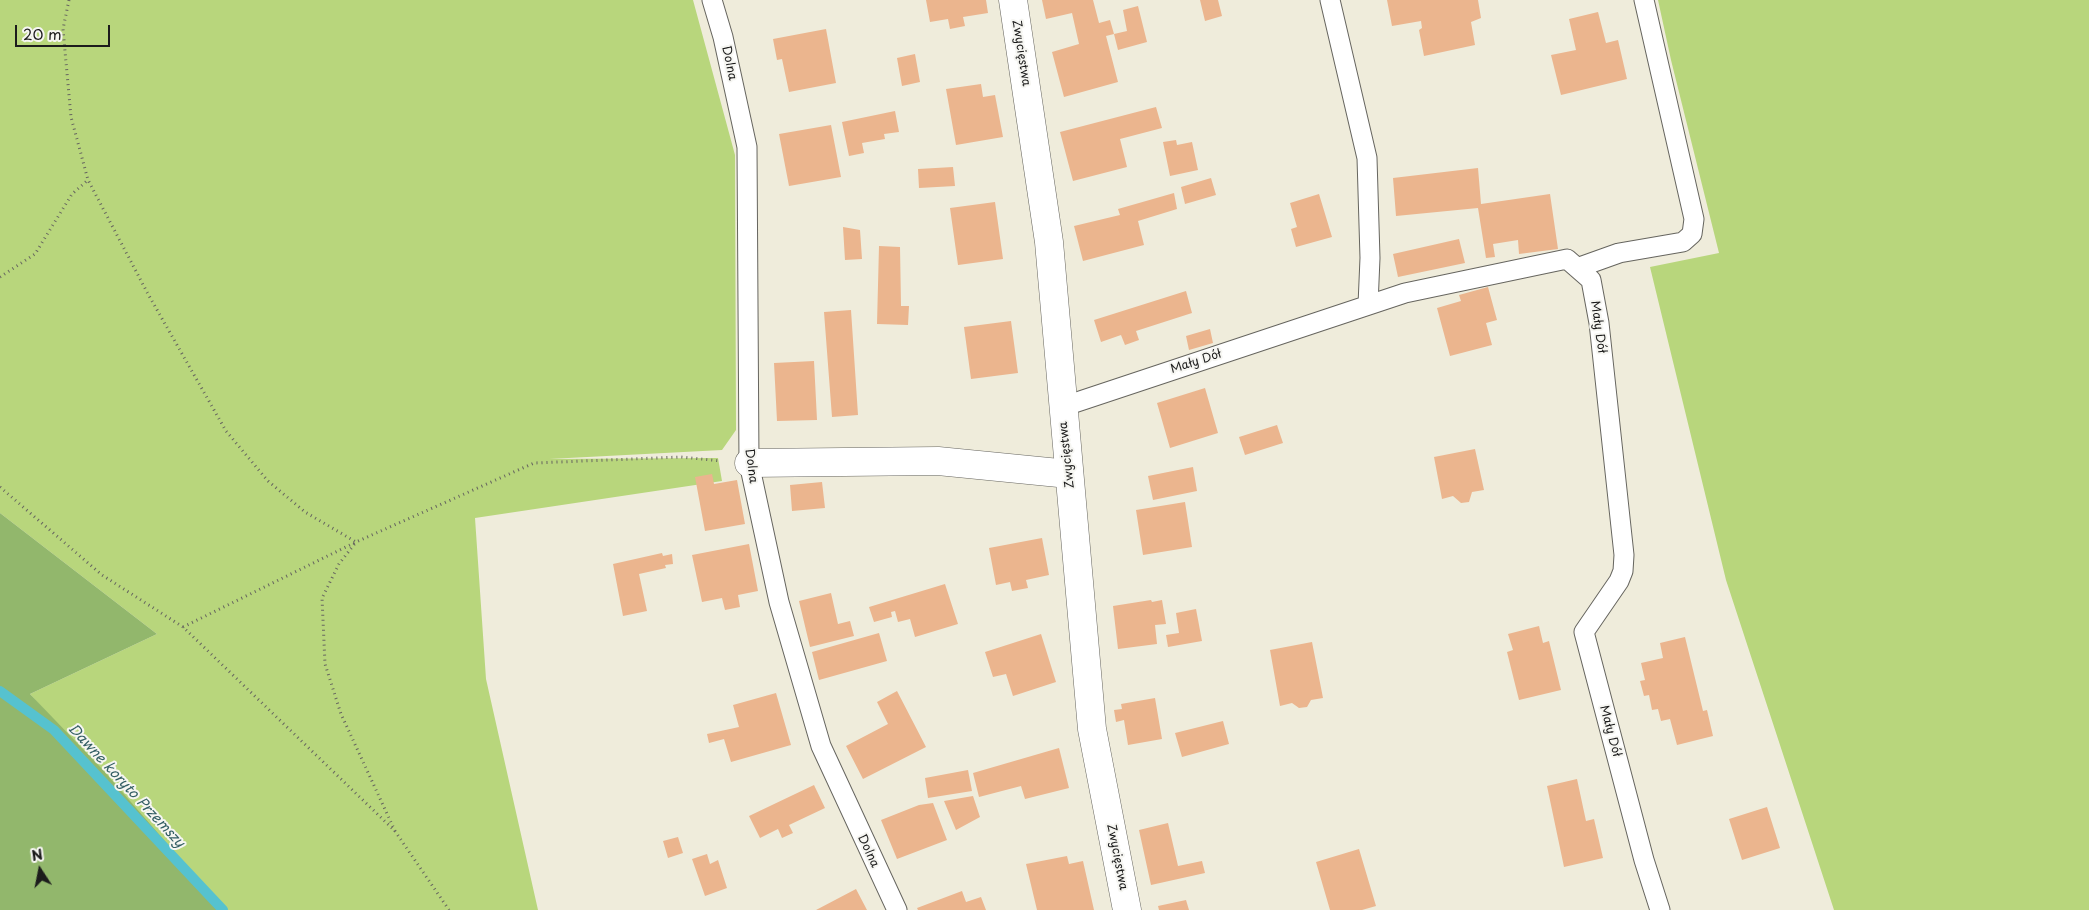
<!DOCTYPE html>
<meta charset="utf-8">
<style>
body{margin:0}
#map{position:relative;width:2089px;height:910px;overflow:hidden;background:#efecdb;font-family:"Playpen Sans",sans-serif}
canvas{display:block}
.north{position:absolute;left:15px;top:845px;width:50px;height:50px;-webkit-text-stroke:4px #f6f6f2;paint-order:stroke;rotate:349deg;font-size:14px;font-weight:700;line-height:20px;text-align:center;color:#1c1c1c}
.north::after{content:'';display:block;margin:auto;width:18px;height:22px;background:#1c1c1c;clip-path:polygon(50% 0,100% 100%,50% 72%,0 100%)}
.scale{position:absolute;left:15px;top:25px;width:95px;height:22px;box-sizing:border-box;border:2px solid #1c1c1c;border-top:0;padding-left:6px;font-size:15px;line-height:18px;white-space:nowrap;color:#1c1c1c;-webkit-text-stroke:4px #f6f6f2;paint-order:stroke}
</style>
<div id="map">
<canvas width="2089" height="910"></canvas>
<div class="north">N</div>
<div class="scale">20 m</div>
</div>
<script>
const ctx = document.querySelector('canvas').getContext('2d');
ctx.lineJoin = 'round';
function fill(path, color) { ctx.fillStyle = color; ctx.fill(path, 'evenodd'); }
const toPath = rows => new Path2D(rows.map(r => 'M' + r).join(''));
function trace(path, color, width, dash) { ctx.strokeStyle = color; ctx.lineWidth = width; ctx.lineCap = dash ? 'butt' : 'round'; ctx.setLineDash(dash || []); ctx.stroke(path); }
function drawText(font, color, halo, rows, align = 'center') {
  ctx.font = font + ' "Playpen Sans",sans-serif'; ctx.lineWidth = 4; ctx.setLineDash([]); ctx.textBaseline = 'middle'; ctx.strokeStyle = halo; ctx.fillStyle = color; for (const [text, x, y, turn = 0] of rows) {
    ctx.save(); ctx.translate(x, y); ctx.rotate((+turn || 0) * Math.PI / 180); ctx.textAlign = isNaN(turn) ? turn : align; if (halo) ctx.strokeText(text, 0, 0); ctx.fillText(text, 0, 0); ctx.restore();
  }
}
const green = toPath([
 [0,0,693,0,735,155,736,430,722,450,549,459,718,458,722,481,475,518,486,679,538,910,223,910,30,694,157,634,0,513],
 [1658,0,2089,0,2089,910,1834,910,1726,580,1650,267,1719,253,1671,60]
]);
const forest = toPath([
 [0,513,157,634,30,694,103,770,225,910,0,910]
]);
const stream = toPath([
 [0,691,54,730,223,910]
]);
const building = toPath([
 [926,0,986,0,988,13,963,17,965,26,950,29,948,19,930,22],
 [1042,0,1093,0,1099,23,1110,20,1114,34,1127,31,1123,10,1138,6,1147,42,1118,50,1114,34,1106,36,1118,82,1064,97,1052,52,1079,44,1072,13,1046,19],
 [1200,0,1218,0,1222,16,1205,21],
 [1387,0,1478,0,1481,18,1471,22,1475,45,1424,56,1419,30,1422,28,1421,21,1392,26],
 [1598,12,1606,43,1618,40,1627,79,1561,95,1551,55,1576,50,1569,19],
 [826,29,836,83,789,92,782,59,777,60,773,39],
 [915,54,920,82,902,86,897,58],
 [981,84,983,97,995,95,1003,137,956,145,946,89],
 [1156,107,1162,128,1120,139,1127,167,1073,181,1060,132],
 [895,111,899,132,884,134,885,139,862,143,864,153,849,156,842,122],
 [831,125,841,177,789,186,779,134],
 [1176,140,1177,145,1192,142,1198,170,1170,176,1163,142],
 [953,167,955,186,919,188,918,169],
 [1478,168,1481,204,1550,194,1558,249,1519,254,1518,240,1493,244,1495,257,1486,258,1478,208,1396,216,1393,178],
 [1211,178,1216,195,1185,204,1181,187],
 [1174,193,1177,209,1138,221,1144,245,1083,261,1074,226,1120,215,1118,209],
 [1319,194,1332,237,1296,247,1291,229,1297,227,1290,203],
 [995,202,1003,259,958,265,950,208],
 [843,227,860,230,862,259,845,260],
 [1459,239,1465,263,1398,277,1393,254],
 [879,246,900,247,901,306,909,306,908,325,877,324],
 [1488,287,1497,320,1486,323,1492,345,1450,356,1437,308,1461,301,1459,295],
 [1186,291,1192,313,1136,331,1139,340,1125,345,1121,335,1101,342,1094,320],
 [851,310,858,415,832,417,824,312],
 [1011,321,1018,373,971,379,964,327],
 [1210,329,1213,343,1189,350,1186,336],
 [814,361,817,420,777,421,774,363],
 [1205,388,1218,433,1170,448,1157,403],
 [1277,425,1283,443,1245,455,1239,437],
 [1475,449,1484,490,1472,492,1469,502,1461,503,1453,496,1442,499,1434,457],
 [1193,467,1197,491,1153,500,1148,476],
 [712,474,714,484,737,480,745,524,705,531,695,477],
 [822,482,825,508,792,511,790,485],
 [1185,502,1192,547,1143,555,1136,510],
 [1042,538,1049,575,1026,580,1028,588,1012,591,1010,582,996,585,989,548],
 [749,544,758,591,738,595,740,607,725,610,722,598,702,602,692,555],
 [662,553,663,556,672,554,673,564,665,565,666,568,639,574,647,611,623,616,613,564],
 [945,584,958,624,915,637,910,619,898,622,895,611,891,612,892,617,874,622,869,607],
 [831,593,838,624,850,621,854,636,810,647,799,601],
 [1151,600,1152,602,1162,600,1166,624,1155,625,1157,644,1118,649,1113,606],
 [1196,609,1202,641,1168,647,1166,635,1179,633,1176,613],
 [1539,626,1543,643,1549,641,1561,690,1519,700,1507,652,1513,650,1508,634],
 [879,633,887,661,819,680,812,652],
 [1041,634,1056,682,1013,696,1006,674,993,677,985,652],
 [1685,637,1703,711,1707,710,1713,736,1677,745,1670,719,1661,721,1658,709,1652,710,1649,695,1644,696,1640,681,1645,680,1641,663,1663,658,1660,643],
 [1312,642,1323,698,1311,700,1307,707,1299,708,1292,703,1280,706,1270,650],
 [897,691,926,747,863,779,846,746,888,724,877,702],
 [776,693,791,745,731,762,724,739,709,743,707,734,739,727,733,705],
 [1155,698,1162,739,1128,745,1124,720,1116,722,1114,710,1122,709,1121,704],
 [1223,721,1229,744,1182,757,1175,733],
 [1059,748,1069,788,1025,799,1021,786,979,797,973,773],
 [968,770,972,791,928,798,925,778],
 [1577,779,1586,821,1594,819,1603,858,1564,867,1547,786],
 [814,785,825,808,789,825,793,833,782,838,778,829,760,838,749,816],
 [973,796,980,817,956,830,944,801],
 [933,803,947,840,897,859,881,820,919,805],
 [1767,807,1780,848,1742,860,1729,819],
 [1168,823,1178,866,1202,861,1205,873,1151,885,1139,830],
 [678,837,683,853,668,858,663,841],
 [1359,849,1376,906,1362,910,1330,910,1316,862],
 [707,854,710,864,718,860,727,888,705,896,692,859],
 [1067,856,1069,864,1083,861,1094,910,1037,910,1026,864],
 [856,889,867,910,816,910],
 [962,891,966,902,981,897,986,910,918,910,917,908],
 [1186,900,1189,910,1159,910,1158,906]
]);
const path = toPath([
 [69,0,63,29,71,117,88,180,148,294,226,431,268,481,305,512,356,542,339,564,322,598,325,664,341,714,395,831],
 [0,277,35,254,72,194,88,180],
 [0,487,102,575,183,627,395,831,449,910],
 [183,627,356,542,534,463,681,457,721,461]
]);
const lane = toPath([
 [712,0,723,37,747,147,749,463,779,602,821,746,897,910],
 [1330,0,1367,158,1370,258,1368,305],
 [1577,268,1619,253,1683,242,1692,234,1694,219,1644,0],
 [1062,407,1405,293,1567,259,1591,280,1599,323,1624,555,1623,571,1619,581,1584,632,1644,860,1660,910]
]);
const street = toPath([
 [749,463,938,461,1069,474]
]);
const secondary = toPath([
 [1013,0,1049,242,1092,729,1127,910]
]);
const streetNames = [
 ["Zwycięstwa",1021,53,81],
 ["Dolna",729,63,78],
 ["Mały Dół",1598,327,82],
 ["Mały Dół",1196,362,-18],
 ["Zwycięstwa",1067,455,-96],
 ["Dolna",751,466,83],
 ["Mały Dół",1610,731,75],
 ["Dolna",868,851,65],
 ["Zwycięstwa",1117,857,79]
];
const waterNames = [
 ["Dawne koryto Przemszy",126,786,47]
];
fill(green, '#b8d67c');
fill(forest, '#92b76c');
trace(stream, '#56c2cf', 10);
fill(building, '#ebb58e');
trace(lane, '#66655f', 21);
trace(street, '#66655f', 29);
trace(secondary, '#66655f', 29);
trace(path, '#66655f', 3, [1, 4]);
trace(lane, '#fff', 19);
trace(street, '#fff', 28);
trace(secondary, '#fff', 28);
drawText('12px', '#1c1c1c', '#f6f6f2', streetNames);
drawText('italic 14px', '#335e64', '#f6f6f2', waterNames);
</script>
